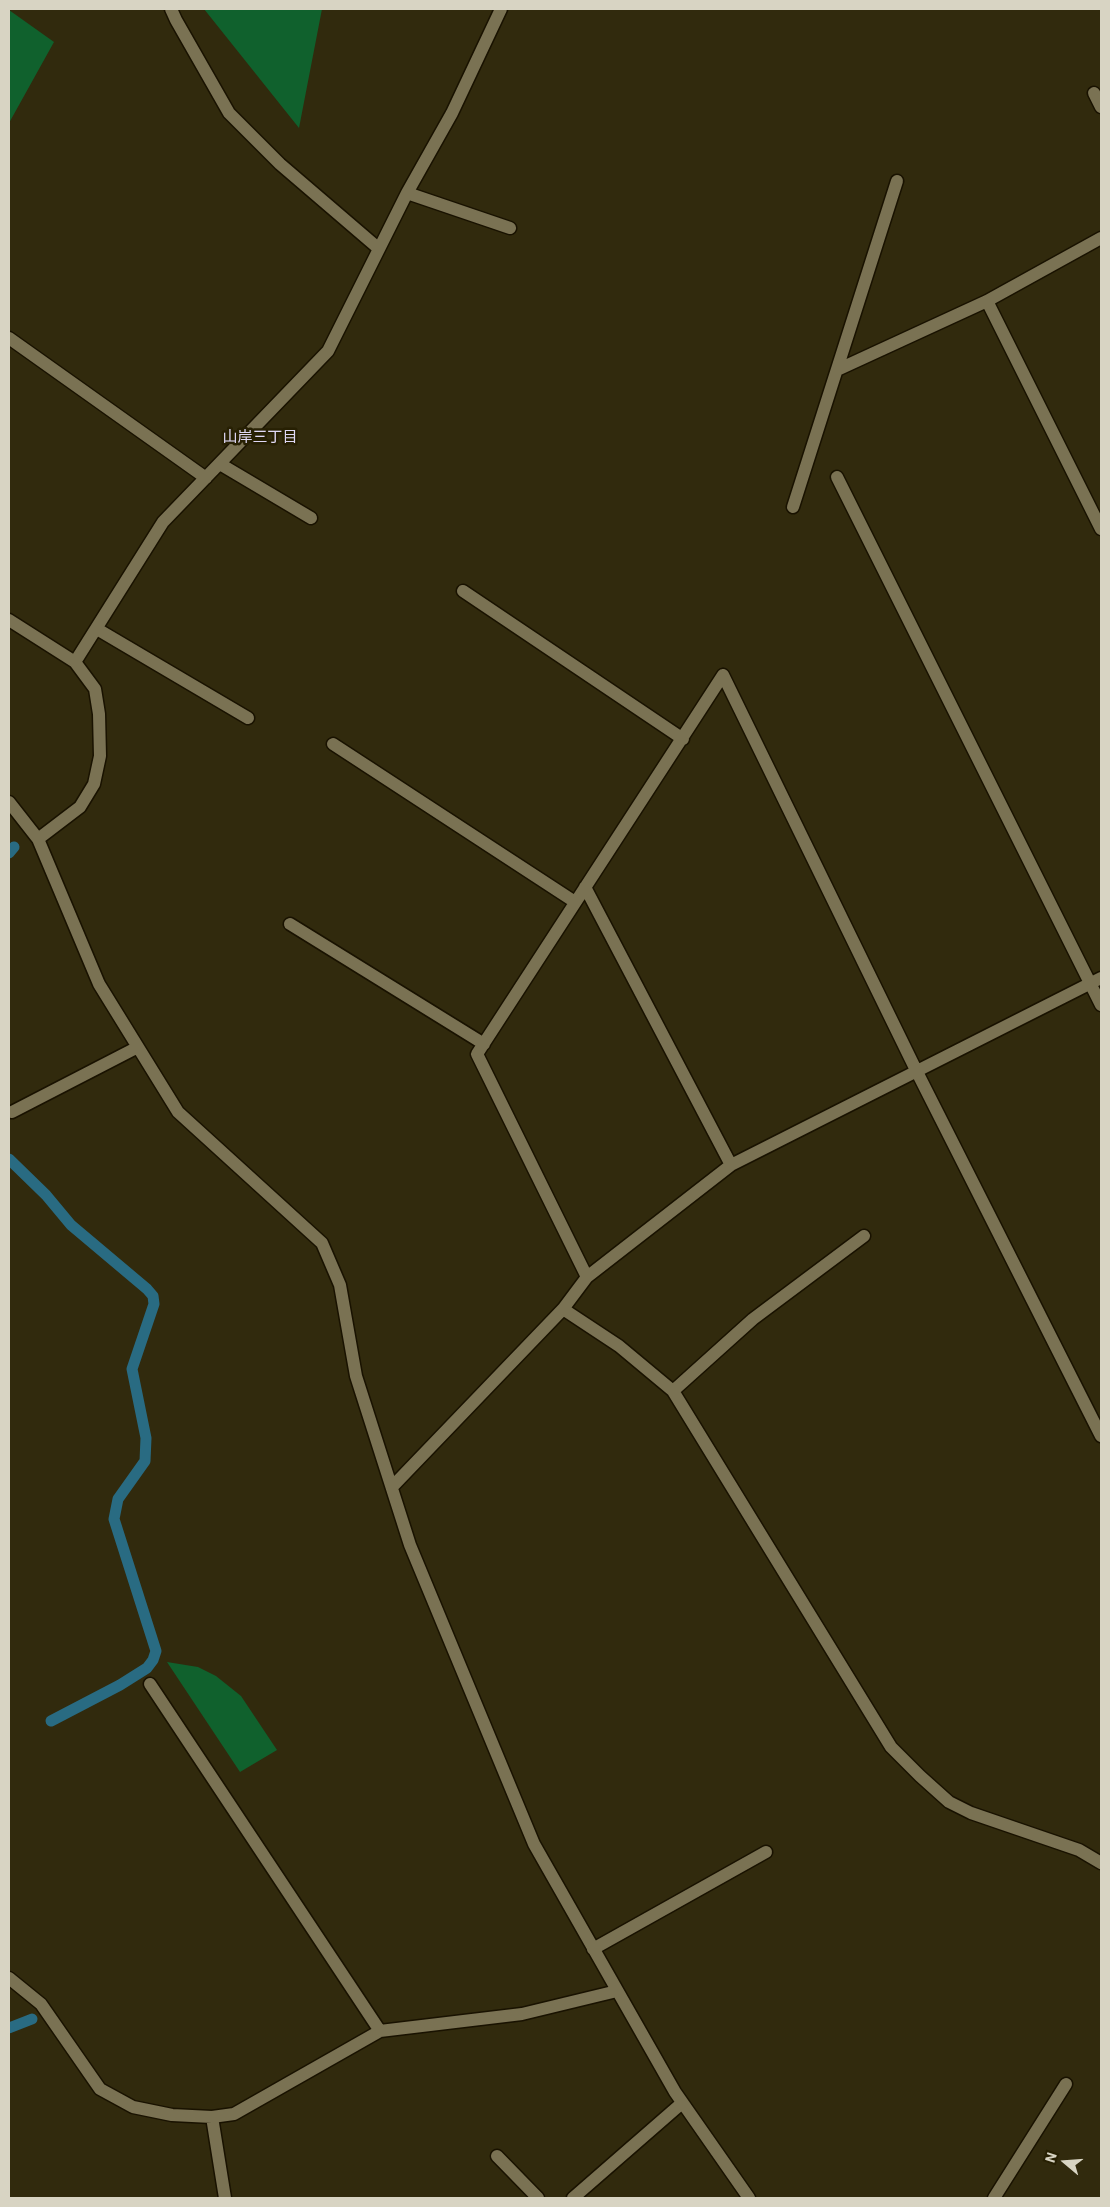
<!DOCTYPE html>
<meta charset="utf-8">
<style>
body{margin:0}
#map{position:relative;width:1110px;height:2207px;overflow:hidden;background:#312a0d;font-family:"IBM Plex Sans",sans-serif}
canvas{display:block}
.frame{position:absolute;inset:0;border:10px solid #d8d4c3;pointer-events:none}
.north{position:absolute;left:1040px;top:2137px;width:50px;height:50px;-webkit-text-stroke:4px #272003;paint-order:stroke;rotate:288deg;font-size:14px;font-weight:700;line-height:20px;text-align:center;color:#d8d4c3}
.north::after{content:'';display:block;margin:auto;width:18px;height:22px;background:#d8d4c3;clip-path:polygon(50% 0,100% 100%,50% 72%,0 100%)}
</style>
<div id="map">
<canvas width="1110" height="2207"></canvas>
<div class="frame"></div>
<div class="north">N</div>
</div>
<script>
const ctx = document.querySelector('canvas').getContext('2d');
ctx.lineJoin = 'round';
function fill(path, color) { ctx.fillStyle = color; ctx.fill(path, 'evenodd'); }
const toPath = rows => new Path2D(rows.map(r => 'M' + r).join(''));
function trace(path, color, width, dash) { ctx.strokeStyle = color; ctx.lineWidth = width; ctx.lineCap = dash ? 'butt' : 'round'; ctx.setLineDash(dash || []); ctx.stroke(path); }
function drawText(font, color, halo, rows, align = 'center') {
  ctx.font = font + ' "IBM Plex Sans","Noto Sans JP",sans-serif'; ctx.lineWidth = 5; ctx.setLineDash([]); ctx.textBaseline = 'middle'; ctx.strokeStyle = halo; ctx.fillStyle = color; for (const [text, x, y, turn = 0] of rows) {
    ctx.save(); ctx.translate(x, y); ctx.rotate((+turn || 0) * Math.PI / 180); ctx.textAlign = isNaN(turn) ? turn : align; if (halo) ctx.strokeText(text, 0, 0); ctx.fillText(text, 0, 0); ctx.restore();
  }
}
const green = toPath([
 [204,9,322,9,299,128],
 [9,10,54,42,9,123],
 [167,1662,198,1667,216,1676,241,1696,277,1750,240,1772]
]);
const stream = toPath([
 [9,853,14,847],
 [9,1159,46,1195,71,1225,147,1289,153,1296,154,1304,132,1369,146,1438,145,1461,118,1499,114,1519,156,1651,153,1660,147,1668,120,1685,51,1721],
 [9,2028,32,2019]
]);
const street = toPath([
 [171,9,176,20,229,113,280,164,378,248],
 [1094,93,1101,107],
 [407,193,510,228],
 [987,301,1101,529],
 [9,338,206,478],
 [837,370,987,301,1101,238],
 [220,464,311,518],
 [837,477,1101,1005],
 [793,507,897,181],
 [463,591,683,739],
 [9,620,75,662,95,689,99,714,100,756,94,784,80,807,38,839],
 [97,629,248,718],
 [75,662,163,522,328,351,407,193,452,113,501,9],
 [723,675,916,1070,1101,1436],
 [333,744,575,902],
 [9,802,38,839,99,984,178,1112,322,1243,340,1285,356,1376,410,1545,534,1844,675,2092,749,2198],
 [585,887,731,1165],
 [290,924,484,1044],
 [12,1112,138,1047],
 [587,1277,477,1054,723,675],
 [563,1309,619,1346,673,1391,891,1747,920,1776,949,1802,971,1813,1079,1850,1101,1863],
 [673,1391,753,1319,864,1236],
 [392,1487,563,1309,587,1277,731,1165,1101,978],
 [150,1684,380,2031],
 [593,1949,766,1852],
 [9,1978,41,2004,100,2089,133,2107,172,2115,212,2117,234,2114,380,2031,522,2014,617,1991],
 [212,2117,225,2198],
 [497,2156,538,2198],
 [573,2198,682,2103],
 [994,2198,1066,2084]
]);
const neighbourhoodNames = [
 ["山岸三丁目",260,438]
];
fill(green, '#10612d');
trace(stream, '#296b82', 11);
trace(street, '#191200', 15);
trace(street, '#7a7253', 12);
drawText('15px', '#e0d9f6', '#272003', neighbourhoodNames);
</script>
